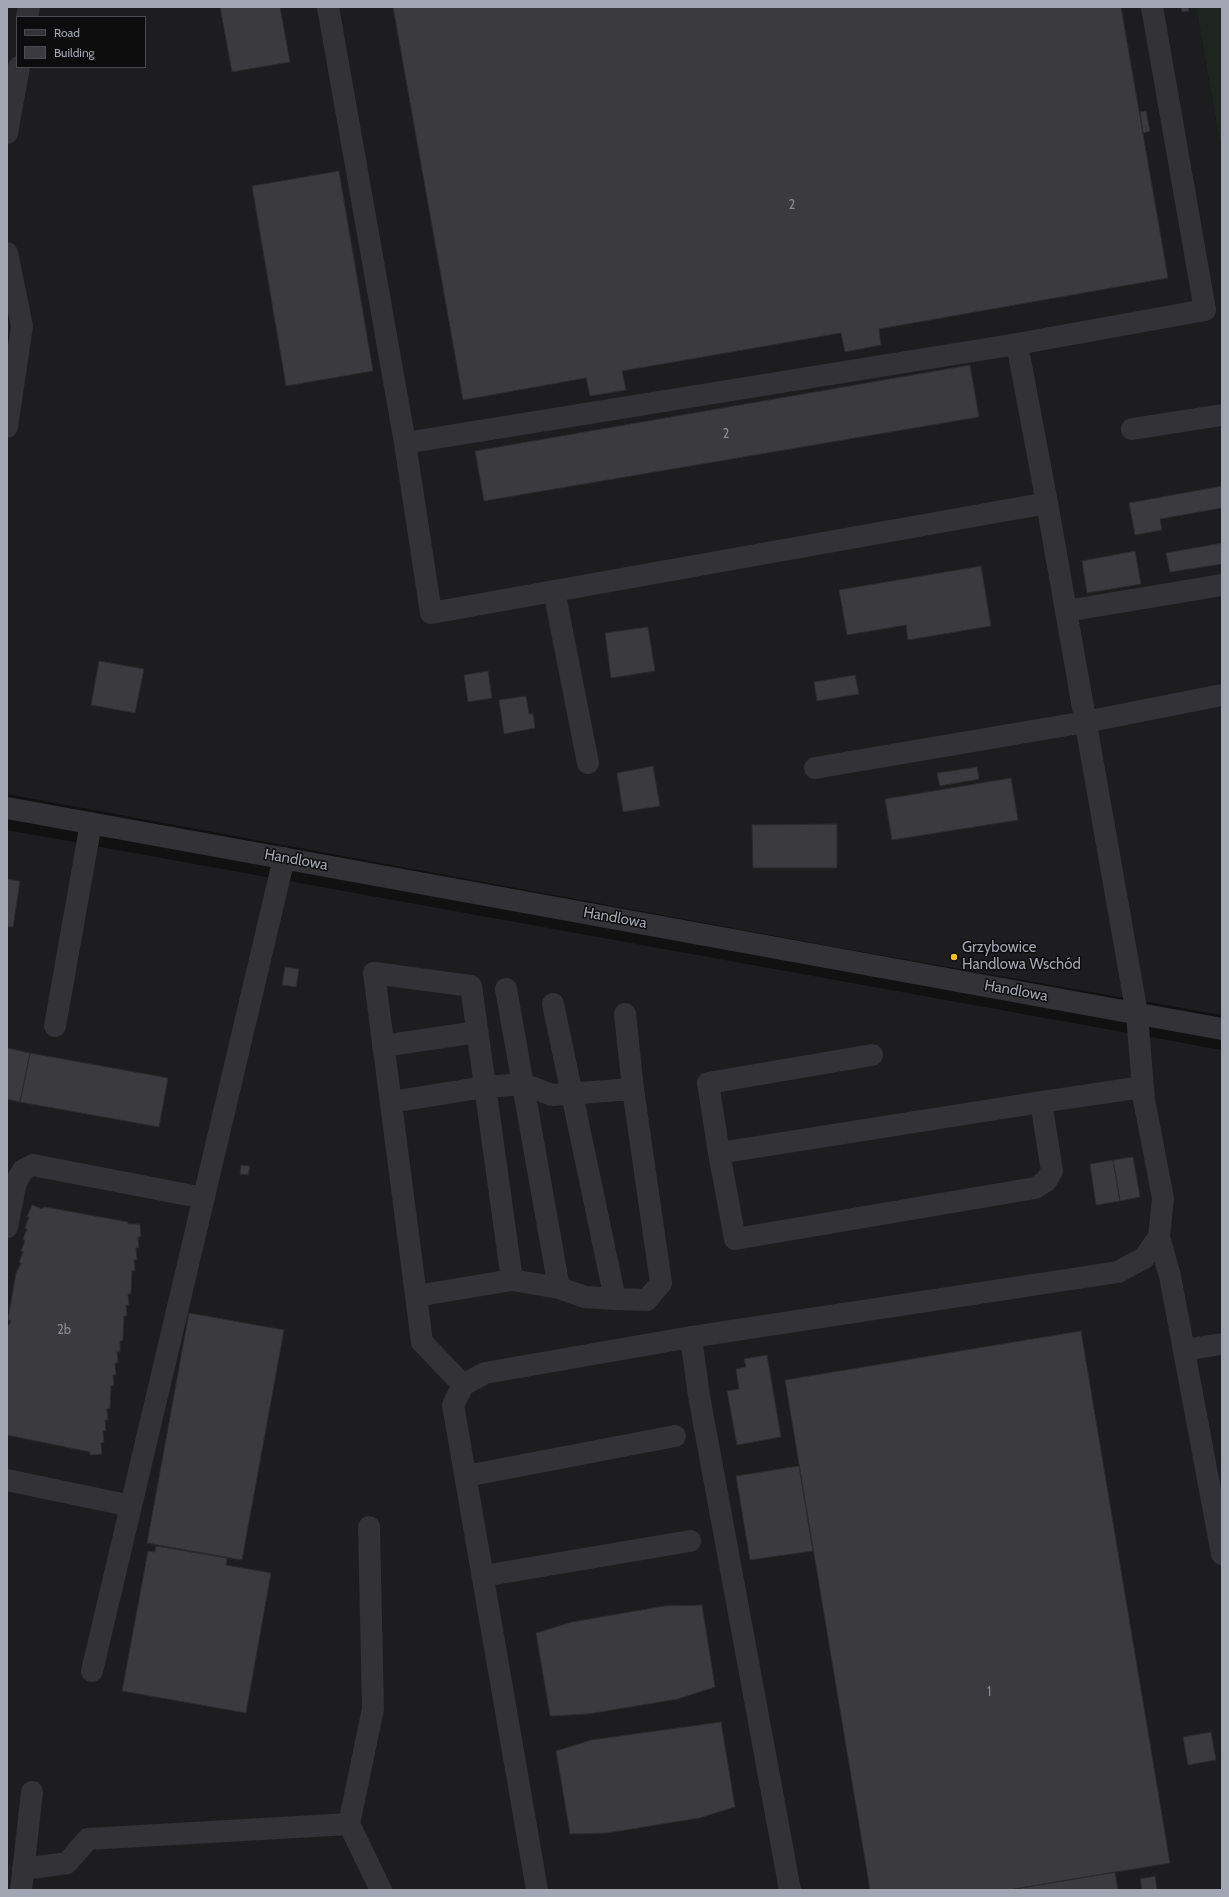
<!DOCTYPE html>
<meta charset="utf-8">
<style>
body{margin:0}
#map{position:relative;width:1229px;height:1897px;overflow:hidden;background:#111112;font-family:Cabin,sans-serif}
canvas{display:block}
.frame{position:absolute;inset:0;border:8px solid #a2a6b3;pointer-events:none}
.legend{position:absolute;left:16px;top:16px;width:130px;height:52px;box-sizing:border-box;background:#0c0c0d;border:1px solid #484a4f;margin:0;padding:5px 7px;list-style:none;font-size:12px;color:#a2a6b3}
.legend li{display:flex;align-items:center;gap:8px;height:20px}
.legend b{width:20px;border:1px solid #484a4f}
</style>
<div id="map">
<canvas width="1229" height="1897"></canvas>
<div class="frame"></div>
<ul class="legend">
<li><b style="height:5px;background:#323237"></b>Road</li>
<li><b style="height:11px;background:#3b3b3f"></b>Building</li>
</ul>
</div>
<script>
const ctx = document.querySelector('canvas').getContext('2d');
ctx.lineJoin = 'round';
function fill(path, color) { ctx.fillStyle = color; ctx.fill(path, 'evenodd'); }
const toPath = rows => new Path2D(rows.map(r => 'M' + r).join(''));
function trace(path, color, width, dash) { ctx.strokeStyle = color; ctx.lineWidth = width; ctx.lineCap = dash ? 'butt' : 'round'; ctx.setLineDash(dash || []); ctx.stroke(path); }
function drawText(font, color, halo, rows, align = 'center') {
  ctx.font = font + ' Cabin,sans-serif'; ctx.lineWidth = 3; ctx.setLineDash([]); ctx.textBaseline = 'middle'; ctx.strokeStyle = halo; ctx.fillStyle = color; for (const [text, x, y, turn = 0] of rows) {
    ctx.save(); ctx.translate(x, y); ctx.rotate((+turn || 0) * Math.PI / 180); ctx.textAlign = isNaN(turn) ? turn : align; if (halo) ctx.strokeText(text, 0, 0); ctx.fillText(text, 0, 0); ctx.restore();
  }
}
const built = toPath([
 [7,7,1196,7,1222,154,1222,1015,857,951,7,794],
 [17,17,145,17,145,67,17,67],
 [7,830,1222,1050,1222,1890,7,1890]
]);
const green = toPath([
 [1196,7,1222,7,1222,154]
]);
const building = toPath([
 [220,7,280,7,290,62,232,72,220,7],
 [393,7,1121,7,1168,278,879,329,881,345,845,352,841,333,622,371,626,390,590,396,586,378,463,400,393,7],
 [1181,7,1188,7,1189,11,1182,12,1181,7],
 [1146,111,1150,131,1143,133,1140,112,1146,111],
 [339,171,373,371,286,386,252,186,339,171],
 [970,365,979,417,484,501,475,451,970,365],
 [1222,486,1222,508,1160,519,1162,530,1135,535,1129,503,1222,486],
 [1222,543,1222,564,1170,572,1166,553,1222,543],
 [1135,551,1141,584,1087,593,1082,561,1135,551],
 [981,566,991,626,908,640,906,625,847,635,839,590,981,566],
 [648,627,655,671,611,678,605,633,648,627],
 [99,661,144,669,135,713,91,705,99,661],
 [488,671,492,698,468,702,464,675,488,671],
 [855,675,859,694,817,701,814,682,855,675],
 [526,696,529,714,533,714,535,728,504,734,499,700,526,696],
 [653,766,660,806,623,812,617,773,653,766],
 [977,767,979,779,940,786,937,773,977,767],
 [1011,778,1018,820,892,840,885,799,1011,778],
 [837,824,837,868,753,868,752,825,837,824],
 [7,879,20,881,13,927,7,926,7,879],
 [285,967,299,969,296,987,282,985,285,967],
 [7,1048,30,1053,20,1102,7,1099,7,1048],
 [30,1053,168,1078,159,1127,20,1102,30,1053],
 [1133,1157,1140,1197,1120,1201,1113,1160,1133,1157],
 [1113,1160,1120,1201,1096,1205,1090,1164,1113,1160],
 [241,1165,250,1166,248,1175,240,1174,241,1165],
 [32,1205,42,1209,44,1207,51,1208,128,1222,128,1224,140,1224,141,1237,138,1237,139,1248,136,1248,137,1260,134,1260,135,1271,132,1271,131,1294,128,1294,129,1305,126,1305,127,1316,124,1316,123,1340,120,1341,120,1352,117,1352,118,1363,115,1363,116,1375,113,1375,114,1386,111,1386,110,1408,107,1409,108,1420,105,1420,106,1431,103,1431,104,1442,101,1443,102,1454,90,1455,90,1452,7,1435,7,1328,11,1321,8,1319,16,1273,21,1263,19,1262,23,1252,21,1251,25,1241,23,1239,27,1229,25,1228,29,1217,27,1217,32,1205],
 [189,1313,284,1330,242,1560,147,1543,189,1313],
 [1081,1331,1170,1863,1009,1890,870,1890,785,1380,1081,1331],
 [767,1355,781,1437,737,1445,727,1391,739,1389,736,1369,746,1367,744,1359,767,1355],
 [799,1466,813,1551,750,1560,736,1476,799,1466],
 [156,1546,227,1558,226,1565,271,1573,246,1713,122,1691,148,1551,155,1552,156,1546],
 [702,1605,715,1687,678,1699,588,1714,550,1716,536,1633,572,1622,664,1606,702,1605],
 [721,1722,735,1807,699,1818,607,1833,570,1834,556,1751,591,1740,721,1722],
 [1211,1732,1216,1760,1188,1765,1183,1737,1211,1732],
 [1115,1872,1118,1890,1009,1890,1115,1872],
 [1155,1876,1157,1890,1142,1890,1140,1879,1155,1876]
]);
const minor = toPath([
 [328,7,405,443],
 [27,17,29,7],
 [7,133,19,67],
 [7,253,22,326,7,427],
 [1017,344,1205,310,1152,7],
 [1132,429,1222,415],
 [554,591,588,763],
 [1066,611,1222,585],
 [815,768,1085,722,1222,695],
 [7,808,1222,1029],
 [506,989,559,1288,512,1280],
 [553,1004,615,1299,585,1297,559,1288],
 [55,1026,91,823],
 [383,1046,477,1032],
 [391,1102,485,1087,523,1084,552,1095,633,1089],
 [1041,1102,1052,1171,1046,1181,1035,1188,735,1239,719,1153,1041,1102,1143,1087],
 [719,1153,708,1083,872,1055],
 [7,1227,16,1182,23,1170,33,1165,204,1198],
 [1159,1237,1170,1276,1222,1554],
 [416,1296,512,1280,471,986,374,973,422,1342,463,1385],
 [615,1299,647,1300,661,1283,633,1089,625,1014],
 [691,1337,699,1396,790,1890],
 [1184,1350,1222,1344],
 [466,1476,675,1436],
 [7,1480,131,1506],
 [483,1576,690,1541],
 [92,1671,284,858],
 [349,1824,373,1709,369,1527],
 [23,1869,67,1863,88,1839,349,1824,381,1890],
 [21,1890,32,1792],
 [537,1890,453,1405,463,1385,485,1373,691,1337,1118,1272,1144,1258,1159,1237,1163,1198,1144,1100,1137,1014,1047,503,431,613,405,443,1017,344,1047,503]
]);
const markers = [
 [954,957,4,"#f2be29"]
];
const numberNames = [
 ["2",792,205],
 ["2",726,434],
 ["2b",64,1330],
 ["1",989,1692]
];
const streetNames = [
 ["Handlowa",296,860,10],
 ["Handlowa",615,918,10],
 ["Handlowa",1016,991,10]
];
const poiNames = [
 ["Grzybowice",962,948],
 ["Handlowa Wschód",962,965]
];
fill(built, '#1d1d1f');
fill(green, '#1d251e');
fill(building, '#3b3b3f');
trace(building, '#2b2b2e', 1);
trace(minor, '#323237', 22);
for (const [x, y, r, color] of markers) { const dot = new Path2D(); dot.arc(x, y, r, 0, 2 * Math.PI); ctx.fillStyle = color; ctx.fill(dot); trace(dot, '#0c0c0d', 1.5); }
drawText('13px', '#888b96', null, numberNames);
drawText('15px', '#a2a6b3', '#0c0c0d', streetNames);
drawText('15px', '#a2a6b3', '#0c0c0d', poiNames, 'left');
</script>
